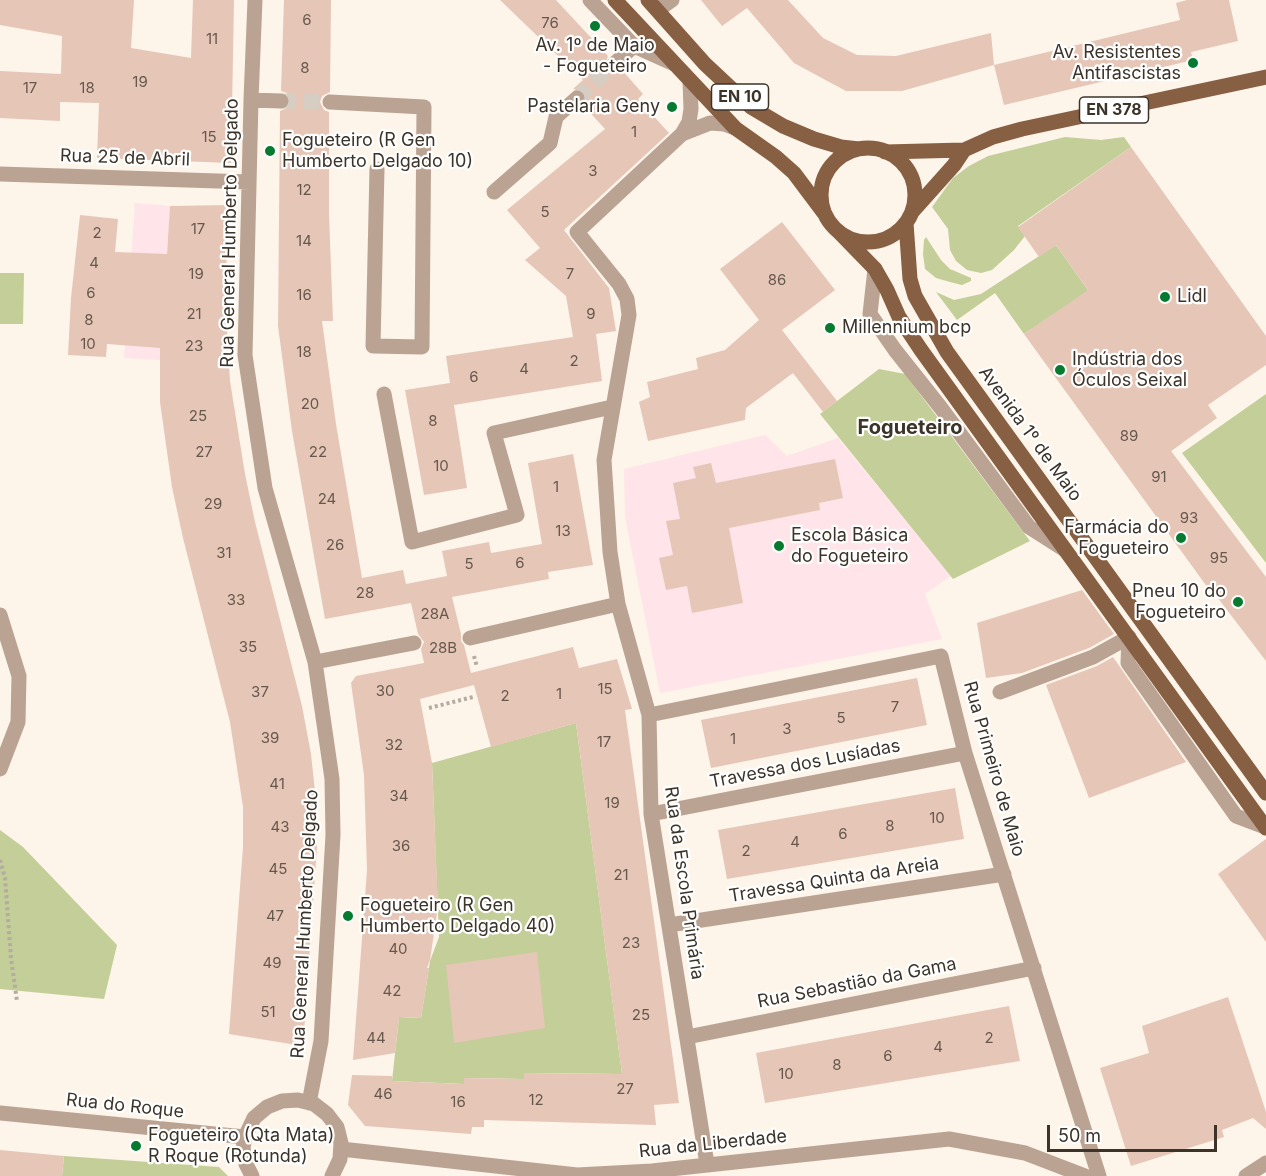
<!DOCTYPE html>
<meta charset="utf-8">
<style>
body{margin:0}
#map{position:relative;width:1266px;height:1176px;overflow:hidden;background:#fdf4ea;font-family:Inter,sans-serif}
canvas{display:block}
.scale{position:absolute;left:1047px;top:1125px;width:170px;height:27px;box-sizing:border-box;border:3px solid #3c3329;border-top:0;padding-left:8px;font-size:18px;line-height:21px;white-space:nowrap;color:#3c3329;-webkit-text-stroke:4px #fff;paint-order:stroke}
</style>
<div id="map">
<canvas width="1266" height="1176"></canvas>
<div class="scale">50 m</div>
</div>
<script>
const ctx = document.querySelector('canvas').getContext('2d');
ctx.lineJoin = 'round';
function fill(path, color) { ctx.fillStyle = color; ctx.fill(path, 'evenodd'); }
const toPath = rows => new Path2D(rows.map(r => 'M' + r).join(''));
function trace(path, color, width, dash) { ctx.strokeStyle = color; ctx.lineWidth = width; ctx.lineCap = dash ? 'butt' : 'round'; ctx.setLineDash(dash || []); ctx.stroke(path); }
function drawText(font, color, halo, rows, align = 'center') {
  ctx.font = font + ' Inter,sans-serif'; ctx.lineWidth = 4.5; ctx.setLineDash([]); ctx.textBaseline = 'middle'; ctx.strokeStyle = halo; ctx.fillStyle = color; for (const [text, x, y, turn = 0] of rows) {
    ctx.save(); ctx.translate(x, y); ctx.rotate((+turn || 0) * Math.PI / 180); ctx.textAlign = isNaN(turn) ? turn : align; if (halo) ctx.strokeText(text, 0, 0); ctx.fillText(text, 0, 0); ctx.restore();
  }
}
const education = toPath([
 [135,203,170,206,160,360,124,358],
 [765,435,787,456,838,438,951,576,925,594,942,639,660,693,625,517,624,469]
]);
const green = toPath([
 [1065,137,1101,140,1124,137,1131,147,1018,226,1025,236,1014,250,992,270,981,273,967,270,956,261,950,250,948,229,932,207,953,178,969,166,988,156],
 [926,237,941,260,950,269,971,278,971,281,962,285,950,282,936,278,925,269,923,254,924,240],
 [1056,245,1170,406,1182,443,1171,451,1063,308,1024,334,995,293,957,320,936,292,954,300,981,294],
 [0,273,24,273,23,324,0,324],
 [879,369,905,374,1030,541,953,579,820,414],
 [1266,394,1266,563,1182,453],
 [576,723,622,1074,524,1073,524,1079,465,1078,464,1084,392,1081,399,1017,421,1018,430,961,439,937,432,763],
 [0,830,23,847,117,945,104,999,0,989],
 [64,1156,219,1167,228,1176,62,1176]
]);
const building = toPath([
 [0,0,134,0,131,48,191,58,193,0,234,0,231,163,97,158,99,103,60,102,60,121,0,118,0,71,61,74,62,36,0,25],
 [284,0,331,0,330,92,322,96,320,102,324,110,329,112,329,214,333,321,322,321,336,424,362,578,403,570,406,584,447,576,442,551,489,542,491,553,542,544,528,463,573,454,593,565,548,572,549,579,452,597,461,634,461,641,464,645,471,673,573,647,579,668,617,659,632,709,625,710,679,1103,654,1105,656,1125,484,1120,484,1127,472,1127,471,1134,365,1126,348,1105,352,1075,392,1076,392,1081,464,1084,464,1078,524,1079,524,1073,622,1074,576,723,491,747,474,685,420,699,432,763,438,906,430,960,427,968,429,968,421,1018,399,1017,395,1053,353,1060,367,870,364,775,351,683,356,676,424,663,421,649,424,642,418,634,411,603,325,619,292,431,278,326,280,111,289,107,291,101,287,93,281,91],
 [500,0,556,0,608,56,605,64,608,70,616,73,622,70,643,94,638,99,669,133,564,230,609,288,616,331,596,334,602,381,454,405,467,488,424,495,405,390,450,383,446,356,573,337,566,296,525,260,540,248,507,210,605,129,583,105,586,100,585,92,579,89,573,89,583,80],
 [701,0,788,0,823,38,857,55,896,56,991,33,994,65,902,91,846,91,794,63,747,8,722,26],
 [1187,0,1229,0,1238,41,1191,52,1193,60,1004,105,994,65,1180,20,1176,3],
 [1131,147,1266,336,1266,365,1208,405,1217,418,1171,451,1266,577,1266,661,1214,593,1213,595,1024,334,1088,290,1056,245,1039,257,1018,227],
 [229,205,225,296,230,381,245,474,255,522,302,706,311,754,316,801,317,847,303,1046,229,1034,243,847,243,807,230,722,183,538,172,487,160,402,160,348,107,344,106,357,68,355,71,298,80,215,118,219,115,252,167,254,170,206],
 [782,222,835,290,782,330,837,401,823,412,793,373,746,408,745,420,648,441,639,402,650,397,647,382,698,369,696,358,725,350,759,320,720,269],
 [835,459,843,498,819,503,820,510,729,528,743,603,692,613,687,586,666,590,659,558,673,555,666,521,680,519,673,483,696,478,693,467,711,463,716,483],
 [1082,590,1114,634,1089,648,1022,673,986,678,977,623],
 [1113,657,1186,762,1089,798,1046,685,1097,666],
 [917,678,927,725,711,768,701,720],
 [955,788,964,839,727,879,718,830],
 [1266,839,1266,942,1218,874],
 [537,952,545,1028,454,1043,446,965],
 [1228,997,1266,1112,1266,1129,1253,1118,1222,1130,1224,1137,1131,1166,1100,1068,1149,1053,1142,1026],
 [1009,1006,1020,1061,765,1103,756,1053],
 [0,1150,64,1156,62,1176,0,1176]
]);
const minorTunnel = toPath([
 [577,98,615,63],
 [281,101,330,102]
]);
const path = toPath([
 [474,656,477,667],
 [429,708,473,697],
 [0,860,5,878,11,958,17,1001]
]);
const minor = toPath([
 [255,0,251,100,245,355,265,488,315,662,332,779,333,835,321,1041,309,1103],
 [590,0,634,46,674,64],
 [658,10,672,0],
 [615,63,634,46],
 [690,81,691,109,689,122,682,134,577,232,619,284,627,299,629,315,604,460,610,552,618,604,649,715,651,814,707,1164],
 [251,100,281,101],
 [330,102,424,107,422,347,373,346,377,169],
 [682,134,710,123,724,124,735,128],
 [0,174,249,182],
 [494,192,550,143,556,117,577,98],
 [875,269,870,314,895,350,941,408,1029,527,1065,550],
 [384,394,412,542,517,515,494,433,612,407],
 [0,615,19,676,18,722,0,769],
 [1129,637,1128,663,1236,816,1265,827],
 [470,638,618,604],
 [315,662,414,643],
 [1000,692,1093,657,1129,637],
 [649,715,941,656,965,753,1099,1176],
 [651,814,965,753],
 [669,925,1004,874],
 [687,1037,1034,968],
 [0,1113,245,1137],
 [341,1149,577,1175,652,1171,949,1139,1025,1153,1085,1176],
 [252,1176,246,1164,243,1148,245,1137,254,1118,267,1107,282,1101,298,1100,314,1104,327,1114,337,1127,341,1143,340,1159,332,1176],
 [1246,1176,1266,1163]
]);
const major = toPath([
 [615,0,735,128,776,157,794,173,824,213],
 [648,0,705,64,751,107,783,126,814,139,841,147,859,149],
 '821 195a47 47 0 1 1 94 0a47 47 0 1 1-94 0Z',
 [885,152,964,150,993,137,1022,129,1266,77],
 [912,212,954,165,964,150],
 [906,223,910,279,915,296,947,352,1266,793],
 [839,232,875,269,887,290,899,317,921,350,1266,828]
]);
const markers = [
 [595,26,6,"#067a2f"],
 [1193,63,6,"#067a2f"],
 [672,107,6,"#067a2f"],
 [270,151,6,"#067a2f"],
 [1165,297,6,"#067a2f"],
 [830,328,6,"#067a2f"],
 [1060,370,6,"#067a2f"],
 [1181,538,6,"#067a2f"],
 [779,546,6,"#067a2f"],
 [1238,602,6,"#067a2f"],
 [348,916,6,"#067a2f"],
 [136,1146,6,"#067a2f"]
];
const numberNames = [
 ["6",307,20],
 ["76",550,23],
 ["11",212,39],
 ["8",305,68],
 ["19",140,82],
 ["17",30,88],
 ["18",87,88],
 ["1",634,132],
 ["15",209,137],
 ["3",593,171],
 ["12",304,190],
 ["5",545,212],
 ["17",198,229],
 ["2",97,233],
 ["14",304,241],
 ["4",94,263],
 ["19",196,274],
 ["7",570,274],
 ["86",777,280],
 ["6",91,293],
 ["16",304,295],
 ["21",194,314],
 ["9",591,314],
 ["8",89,320],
 ["10",88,344],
 ["23",194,346],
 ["18",304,352],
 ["2",574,361],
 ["4",524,369],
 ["6",474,377],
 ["20",310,404],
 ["25",198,416],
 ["8",433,421],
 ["89",1129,436],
 ["27",204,452],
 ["22",318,452],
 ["10",441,466],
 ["91",1159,477],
 ["1",556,487],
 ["24",327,499],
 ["29",213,504],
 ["93",1189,518],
 ["13",563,531],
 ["26",335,545],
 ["31",224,553],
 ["95",1219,558],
 ["6",520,563],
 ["5",469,564],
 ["28",365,593],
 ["33",236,600],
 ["28A",435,614],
 ["35",248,647],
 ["28B",443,648],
 ["15",605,689],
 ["30",385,691],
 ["37",260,692],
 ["1",559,694],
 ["2",505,696],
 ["7",895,707],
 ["5",841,718],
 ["3",787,729],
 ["39",270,738],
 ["1",733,739],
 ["17",604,742],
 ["32",394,745],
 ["41",277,784],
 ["34",399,796],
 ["19",612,803],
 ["10",937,818],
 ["8",890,826],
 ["43",280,827],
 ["6",843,834],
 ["4",795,842],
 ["36",401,846],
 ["2",746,851],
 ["45",278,869],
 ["21",621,875],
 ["47",275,916],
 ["23",631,943],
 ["40",398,949],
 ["49",272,963],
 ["42",392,991],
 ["51",268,1012],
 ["25",641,1015],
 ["44",376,1038],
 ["2",989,1038],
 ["4",938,1047],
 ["6",888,1056],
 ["8",837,1065],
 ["10",786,1074],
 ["27",625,1089],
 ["46",383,1094],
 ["12",536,1100],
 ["16",458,1102]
];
const shields = [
 [740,97,57],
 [1114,110,69]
];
const shieldNames = [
 ["EN 10",740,97],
 ["EN 378",1114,110]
];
const poiNames = [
 ["Av. 1º de Maio",595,46,"center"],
 ["- Fogueteiro",595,67,"center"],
 ["Av. Resistentes",1181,53,"right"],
 ["Antifascistas",1181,74,"right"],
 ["Pastelaria Geny",660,107,"right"],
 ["Fogueteiro (R Gen",282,141],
 ["Humberto Delgado 10)",282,162],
 ["Lidl",1177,297],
 ["Millennium bcp",842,328],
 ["Indústria dos",1072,360],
 ["Óculos Seixal",1072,381],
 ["Farmácia do",1169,528,"right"],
 ["Fogueteiro",1169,549,"right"],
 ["Escola Básica",791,536],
 ["do Fogueteiro",791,557],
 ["Pneu 10 do",1226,592,"right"],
 ["Fogueteiro",1226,613,"right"],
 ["Fogueteiro (R Gen",360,906],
 ["Humberto Delgado 40)",360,927],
 ["Fogueteiro (Qta Mata)",148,1136],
 ["R Roque (Rotunda)",148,1157]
];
const streetNames = [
 ["Rua 25 de Abril",125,158,2],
 ["Rua General Humberto Delgado",230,233,-89],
 ["Avenida 1º de Maio",1030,434,54],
 ["Travessa dos Lusíadas",805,764,-11],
 ["Rua Primeiro de Maio",994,769,74],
 ["Travessa Quinta da Areia",834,880,-9],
 ["Rua da Escola Primária",684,883,82],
 ["Rua General Humberto Delgado",305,924,-87],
 ["Rua Sebastião da Gama",857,983,-11],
 ["Rua do Roque",125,1106,6],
 ["Rua da Liberdade",713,1144,-6]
];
const neighbourhoodNames = [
 ["Fogueteiro",910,428]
];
fill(education, '#ffe4e9');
fill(green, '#c3ce98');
fill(building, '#e6c6b7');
trace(minorTunnel, '#d6cdc3', 15, [15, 8]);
trace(path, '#b4aba1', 4, [3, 3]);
trace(minor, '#bba393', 15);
trace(major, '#875f42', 15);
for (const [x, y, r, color] of markers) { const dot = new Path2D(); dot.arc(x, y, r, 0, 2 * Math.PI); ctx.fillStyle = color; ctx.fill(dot); trace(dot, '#fff', 2); }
drawText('15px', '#66584c', null, numberNames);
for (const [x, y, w] of shields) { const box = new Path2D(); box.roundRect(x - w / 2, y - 13, w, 26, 4.5); ctx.fillStyle = '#fff'; ctx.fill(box); trace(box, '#3c3329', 1.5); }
drawText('bold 16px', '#3c3329', null, shieldNames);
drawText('18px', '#3c3329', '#fff', poiNames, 'left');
drawText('18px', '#3c3329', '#fff', streetNames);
drawText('bold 20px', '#3c3329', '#fff', neighbourhoodNames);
</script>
